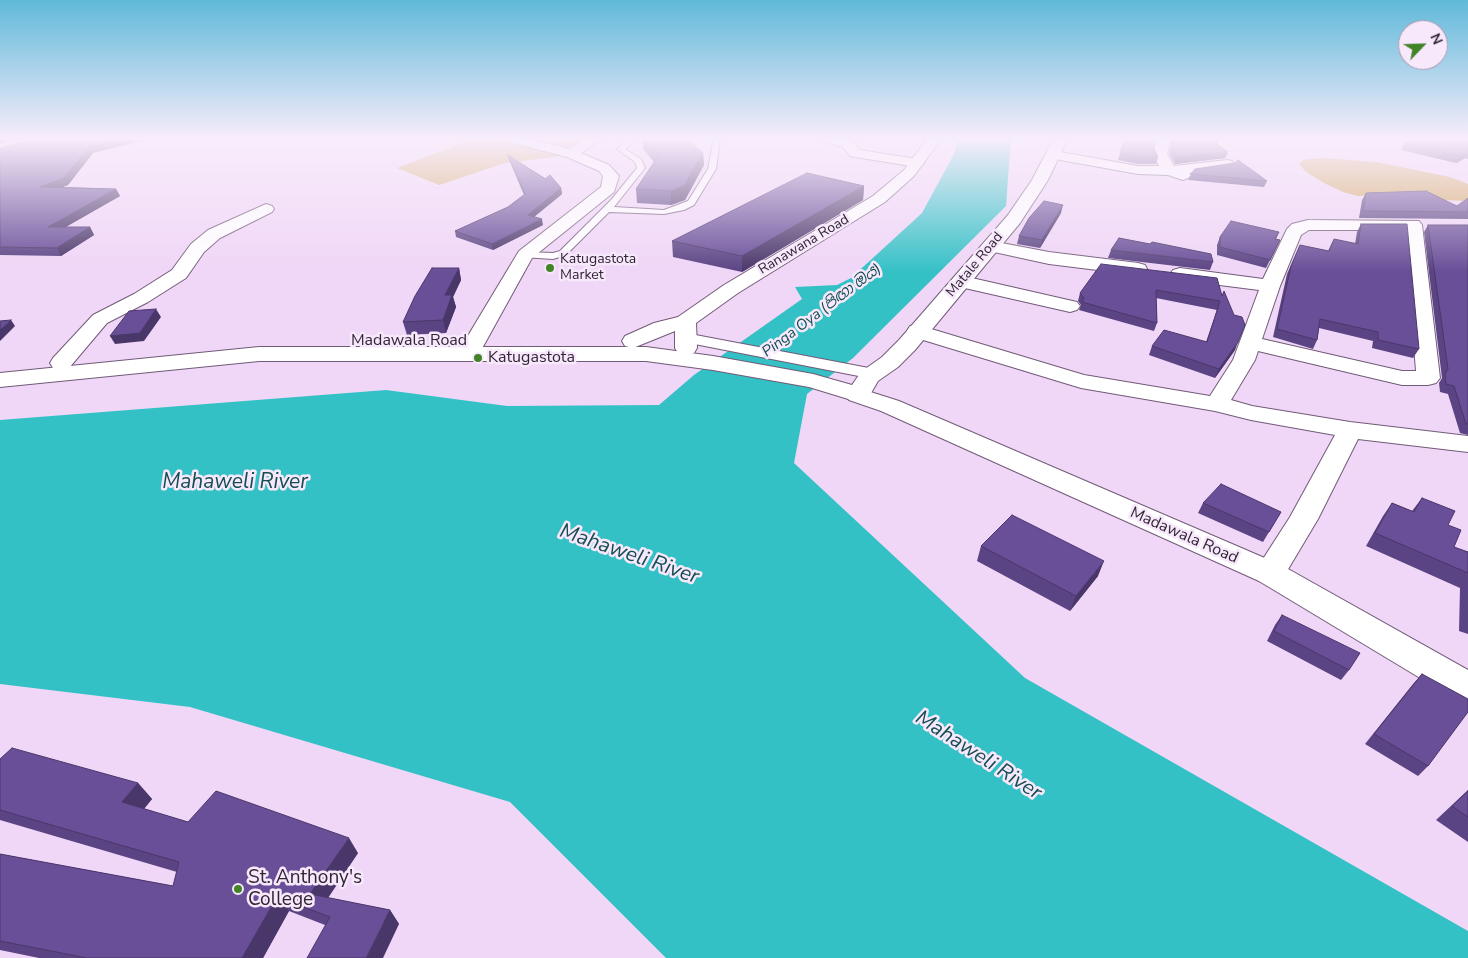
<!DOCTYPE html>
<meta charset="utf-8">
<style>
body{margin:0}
#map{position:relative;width:1468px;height:958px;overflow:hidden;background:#f0d6f7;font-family:"Nunito Sans",sans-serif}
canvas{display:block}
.north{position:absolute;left:1398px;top:20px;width:50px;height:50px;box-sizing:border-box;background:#f7e8fc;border:1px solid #a89bac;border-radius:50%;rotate:66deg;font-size:14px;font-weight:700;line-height:20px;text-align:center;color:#312734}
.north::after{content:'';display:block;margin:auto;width:18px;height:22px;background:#418426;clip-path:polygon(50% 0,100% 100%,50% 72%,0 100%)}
</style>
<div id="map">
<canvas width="1468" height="958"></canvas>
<div class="north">N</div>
</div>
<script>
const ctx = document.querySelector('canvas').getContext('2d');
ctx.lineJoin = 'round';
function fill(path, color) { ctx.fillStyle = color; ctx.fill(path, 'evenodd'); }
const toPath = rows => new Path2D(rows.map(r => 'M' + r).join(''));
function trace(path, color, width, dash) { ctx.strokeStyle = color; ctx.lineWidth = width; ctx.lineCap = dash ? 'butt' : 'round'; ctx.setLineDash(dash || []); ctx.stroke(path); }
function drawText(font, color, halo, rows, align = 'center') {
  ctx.font = font + ' "Nunito Sans","Noto Sans Sinhala",sans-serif'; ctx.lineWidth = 5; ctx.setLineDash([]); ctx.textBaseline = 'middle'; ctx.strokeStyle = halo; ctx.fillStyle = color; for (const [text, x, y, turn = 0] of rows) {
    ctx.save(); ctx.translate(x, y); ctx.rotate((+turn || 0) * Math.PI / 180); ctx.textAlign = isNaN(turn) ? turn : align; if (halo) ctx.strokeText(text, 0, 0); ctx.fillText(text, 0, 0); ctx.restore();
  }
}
const green = toPath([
 [476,138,589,138,571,147,569,155,505,163,439,185,397,168],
 [1320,158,1376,162,1450,177,1468,184,1468,201,1443,200,1423,194,1358,196,1343,192,1324,183,1306,172,1299,164,1303,160]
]);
const water = toPath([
 [958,138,1011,138,1006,206,853,358,807,394,794,463,1025,678,1468,931,1468,958,666,958,510,802,190,707,0,684,0,420,386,390,507,406,659,405,694,375,802,299,795,287,837,285,851,278,922,213,954,154]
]);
const service = toPath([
 [630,138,637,138,625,149,641,159,645,168,614,207,664,210,688,201,708,169,714,138,720,138,716,169,694,205,684,210,664,214,609,212,566,255,553,259,522,257,522,253,525,252,553,253,560,251,611,200,637,168,635,162,617,149,630,138]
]);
const pedestrian = toPath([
 [685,333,874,369,880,370,882,374,880,378,874,379,679,341,677,338,679,335,685,333]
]);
const minor = toPath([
 [504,138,527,138,569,149,586,138,604,138,581,153,609,165,619,176,614,192,532,258,479,354,476,359,468,361,460,359,457,354,519,251,601,187,603,176,599,171,567,157,506,141,504,138],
 [819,138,842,138,853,141,860,150,917,159,922,160,924,163,922,166,917,167,855,157,850,156,843,147,821,141,819,138],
 [1157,138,1171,138,1167,154,1174,166,1227,160,1232,161,1234,164,1232,167,1227,168,1189,173,1191,175,1188,178,1183,180,1168,175,1138,174,1055,159,1050,158,1048,155,1050,152,1055,151,1138,166,1159,166,1153,154,1157,138],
 [266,204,272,206,274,209,272,212,220,238,204,252,186,278,148,302,107,323,69,368,61,370,53,368,50,363,53,358,93,315,134,294,172,270,191,244,208,230,266,204],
 [1308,220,1419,221,1422,225,1440,378,1436,383,1428,385,1402,385,1258,351,1255,360,1231,400,1252,406,1350,422,1468,436,1468,452,1358,439,1318,519,1281,581,1270,584,1259,581,1254,573,1290,517,1335,435,1251,420,1215,411,1081,388,910,336,907,331,910,326,918,325,1084,375,1210,396,1233,360,1259,290,1180,280,1173,278,1170,274,1173,270,1180,268,1263,279,1287,229,1292,224,1308,220],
 [1309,230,1405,230,1416,371,1402,371,1262,339,1280,286,1301,235,1309,230],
 [991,241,1049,252,1138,263,1145,265,1147,269,1145,273,1138,275,1049,264,985,250,982,246,985,242,991,241],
 [963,276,1077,302,1080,306,1077,310,1070,312,956,286,953,282,956,278,963,276]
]);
const primary = toPath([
 [928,138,942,138,914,176,885,202,738,293,696,323,697,348,694,353,686,355,678,353,675,348,675,331,633,348,625,346,622,341,625,336,654,323,678,317,724,285,873,196,904,170,928,138],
 [858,388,899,401,1281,565,1468,670,1468,703,1455,699,1259,581,881,411,849,400,846,395,849,390,858,388]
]);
const trunk = toPath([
 [1054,138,1068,138,1048,180,1020,223,915,350,898,367,878,381,867,400,858,402,809,387,713,370,646,361,259,361,0,387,0,373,259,347,646,347,713,356,813,374,852,385,861,372,882,357,899,340,1008,215,1032,180,1054,138]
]);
const wall = toPath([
 [642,138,694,138,690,142,703,153,704,165,685,200,671,205,637,203,636,189,654,162,643,149],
 [1172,138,1221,138,1217,144,1228,152,1225,158,1175,164,1169,154],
 [1468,138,1468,159,1465,158,1456,163,1401,150,1404,143],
 [1123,143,1153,147,1158,157,1156,164,1138,164,1118,160],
 [0,148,93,153,68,185,62,187,116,189,120,196,65,227,90,227,94,235,61,256,0,255],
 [508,155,561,188,562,194,534,217,543,225,493,250,456,237,455,231,508,207,524,195,509,160],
 [1235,163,1267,181,1264,187,1188,180,1191,174],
 [864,186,863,200,742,272,673,257,672,241],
 [1366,193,1457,206,1468,198,1468,219,1359,218,1362,200],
 [1061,213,1040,248,1017,244,1019,236],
 [1361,224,1419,349,1413,358,1372,348,1373,341,1319,328,1317,340,1313,349,1273,337,1287,274,1300,245,1328,251,1334,239,1355,244,1357,232],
 [1428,225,1468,225,1468,435,1460,433,1448,394,1440,392,1439,383,1442,378,1424,232],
 [1279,232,1276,239,1280,240,1266,268,1217,255,1217,245,1220,237],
 [1111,250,1213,262,1210,270,1108,258],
 [459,268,461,280,453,297,456,307,446,333,407,335,403,322],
 [1217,278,1235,350,1215,378,1149,355,1152,346,1206,342,1217,310,1156,298,1157,323,1154,331,1079,310,1081,305,1078,301,1080,293],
 [1422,498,1448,525,1454,547,1468,552,1468,634,1459,631,1460,588,1366,546,1383,516,1392,503,1412,511],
 [1203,503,1281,512,1263,542,1198,513],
 [981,546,1098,576,1070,611,977,561],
 [1282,615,1349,670,1341,680,1267,641,1275,625],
 [1422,674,1428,766,1418,776,1365,744,1413,684],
 [0,759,138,783,152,799,144,809,188,822,358,853,328,898,390,910,399,924,325,925,289,911,263,958,39,958,0,950,0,854,173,886,177,872,0,820],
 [1468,790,1468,842,1436,820]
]);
const shadedWall = toPath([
 [0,138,21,138,0,144],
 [124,138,154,138,93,153,68,185,44,194,40,187,90,146],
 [680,138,694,138,680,151],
 [1228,152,1225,158,1175,164,1177,157],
 [1468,152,1465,158,1456,163,1459,156],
 [703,153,704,165,685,200,671,205,671,191],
 [864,186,863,200,742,272,742,256],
 [561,188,562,194,529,221,528,215],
 [116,189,120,196,52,235,48,227],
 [1063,205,1061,213,1040,248,1042,240],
 [542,219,543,225,493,250,492,244],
 [90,227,94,235,61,256,57,248],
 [459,268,461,280,453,297,456,307,446,333,443,320,445,295],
 [156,309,161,317,144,341,115,344,110,336],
 [11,320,15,326,0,341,0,330],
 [1238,342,1235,350,1215,378,1219,369],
 [1104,561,1098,576,1070,611,1076,596],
 [138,783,152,799,137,817,122,802],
 [349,838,358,853,321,908,310,894],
 [277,897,289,911,263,958,242,958],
 [390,910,399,924,383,958,366,958]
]);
const building = toPath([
 [38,138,124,138,90,146,64,178,40,187,116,189,48,227,90,227,57,248,0,247,0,148,38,138],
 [643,138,686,138,703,153,684,186,671,191,636,189,659,155,643,138],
 [1129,138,1156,138,1153,147,1158,157,1140,157,1120,154,1123,143,1129,138],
 [1173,138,1220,138,1216,143,1228,152,1177,157,1171,147,1173,138],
 [1415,138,1468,138,1468,152,1459,156,1404,143,1415,138],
 [508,155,545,179,550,175,561,188,528,215,542,219,492,244,455,231,508,207,525,194,508,155],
 [1238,160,1267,181,1191,174,1195,169,1235,163,1238,160],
 [807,173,864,186,742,256,672,241,807,173],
 [1426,191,1457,206,1468,198,1468,212,1363,211,1366,193,1426,191],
 [1044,201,1063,205,1042,240,1019,236,1029,218,1044,201],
 [1231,221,1279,232,1275,239,1280,240,1270,260,1220,247,1220,237,1231,221],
 [1361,224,1407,224,1419,349,1378,340,1378,332,1320,319,1317,340,1277,329,1291,266,1300,245,1329,251,1334,239,1358,244,1361,224],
 [1428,225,1468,225,1468,424,1466,424,1454,386,1446,384,1445,374,1448,369,1428,225],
 [1119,238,1150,244,1152,242,1211,254,1213,262,1111,250,1119,238],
 [1101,264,1217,278,1222,296,1224,291,1234,315,1242,317,1245,325,1238,342,1219,369,1152,346,1164,330,1207,342,1220,301,1156,290,1157,323,1082,302,1084,298,1080,293,1101,264],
 [432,268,459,268,445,295,452,295,443,320,403,322,415,296,432,268],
 [156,309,140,333,110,336,129,311,156,309],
 [11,320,0,330,0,321,11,320],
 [1221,484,1281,512,1269,532,1203,503,1221,484],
 [1422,498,1455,511,1448,525,1461,530,1454,547,1468,552,1468,573,1375,533,1392,503,1414,512,1422,498],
 [1012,515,1104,561,1076,596,981,546,1012,515],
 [1282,615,1360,653,1349,670,1274,631,1282,615],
 [1422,674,1468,699,1468,712,1428,766,1374,734,1422,674],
 [12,748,138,783,122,802,188,822,216,791,349,838,310,894,390,910,366,958,307,958,330,917,277,897,242,958,87,958,0,941,0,854,173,886,179,862,0,810,0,759,12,748],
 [1468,791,1468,817,1452,806,1468,791]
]);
const markers = [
 [550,268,5,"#418426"],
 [478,358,5,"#418426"],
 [238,889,5,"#418426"]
];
const farStreetnames = [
 ["Ranawana Road",804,245,-31],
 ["Matale Road",975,265,-50]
];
const farPoinames = [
 ["Katugastota",560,260],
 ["Market",560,276]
];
const farWaternames = [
 ["Pinga Oya (පිඟා ඔය)",822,311,-37]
];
const streetNames = [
 ["Madawala Road",409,341],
 ["Madawala Road",1184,536,24]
];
const poiNames = [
 ["Katugastota",488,358]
];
const nearPoinames = [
 ["St. Anthony's",248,878],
 ["College",248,900]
];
const nearWaternames = [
 ["Mahaweli River",235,483],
 ["Mahaweli River",629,555,19],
 ["Mahaweli River",978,756,33]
];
fill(green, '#d2a760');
fill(water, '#34c1c6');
trace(service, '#715b77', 2);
trace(pedestrian, '#715b77', 2);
trace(minor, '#715b77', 2);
trace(primary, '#715b77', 2);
trace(trunk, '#715b77', 2);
fill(service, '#fff');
fill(pedestrian, '#fff');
fill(minor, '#fff');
fill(primary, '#fff');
fill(trunk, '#fff');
fill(wall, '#5a4483');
fill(shadedWall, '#4a376a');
fill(building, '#694f98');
trace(building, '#4a376a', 1);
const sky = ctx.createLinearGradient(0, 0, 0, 272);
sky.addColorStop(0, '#60b9da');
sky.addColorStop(0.51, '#f8edfb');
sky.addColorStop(1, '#f8edfb00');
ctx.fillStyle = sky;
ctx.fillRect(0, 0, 1468, 272);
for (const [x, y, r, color] of markers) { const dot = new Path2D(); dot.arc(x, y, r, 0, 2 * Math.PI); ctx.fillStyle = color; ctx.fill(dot); trace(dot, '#f7e8fc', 2); }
drawText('14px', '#312734', '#f7e8fc', farStreetnames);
drawText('14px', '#312734', '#f7e8fc', farPoinames, 'left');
drawText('italic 15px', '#134e50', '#f7e8fc', farWaternames);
drawText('16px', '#312734', '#f7e8fc', streetNames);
drawText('16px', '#312734', '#f7e8fc', poiNames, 'left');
drawText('19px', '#312734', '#f7e8fc', nearPoinames, 'left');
drawText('italic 21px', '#134e50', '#f7e8fc', nearWaternames);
</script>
